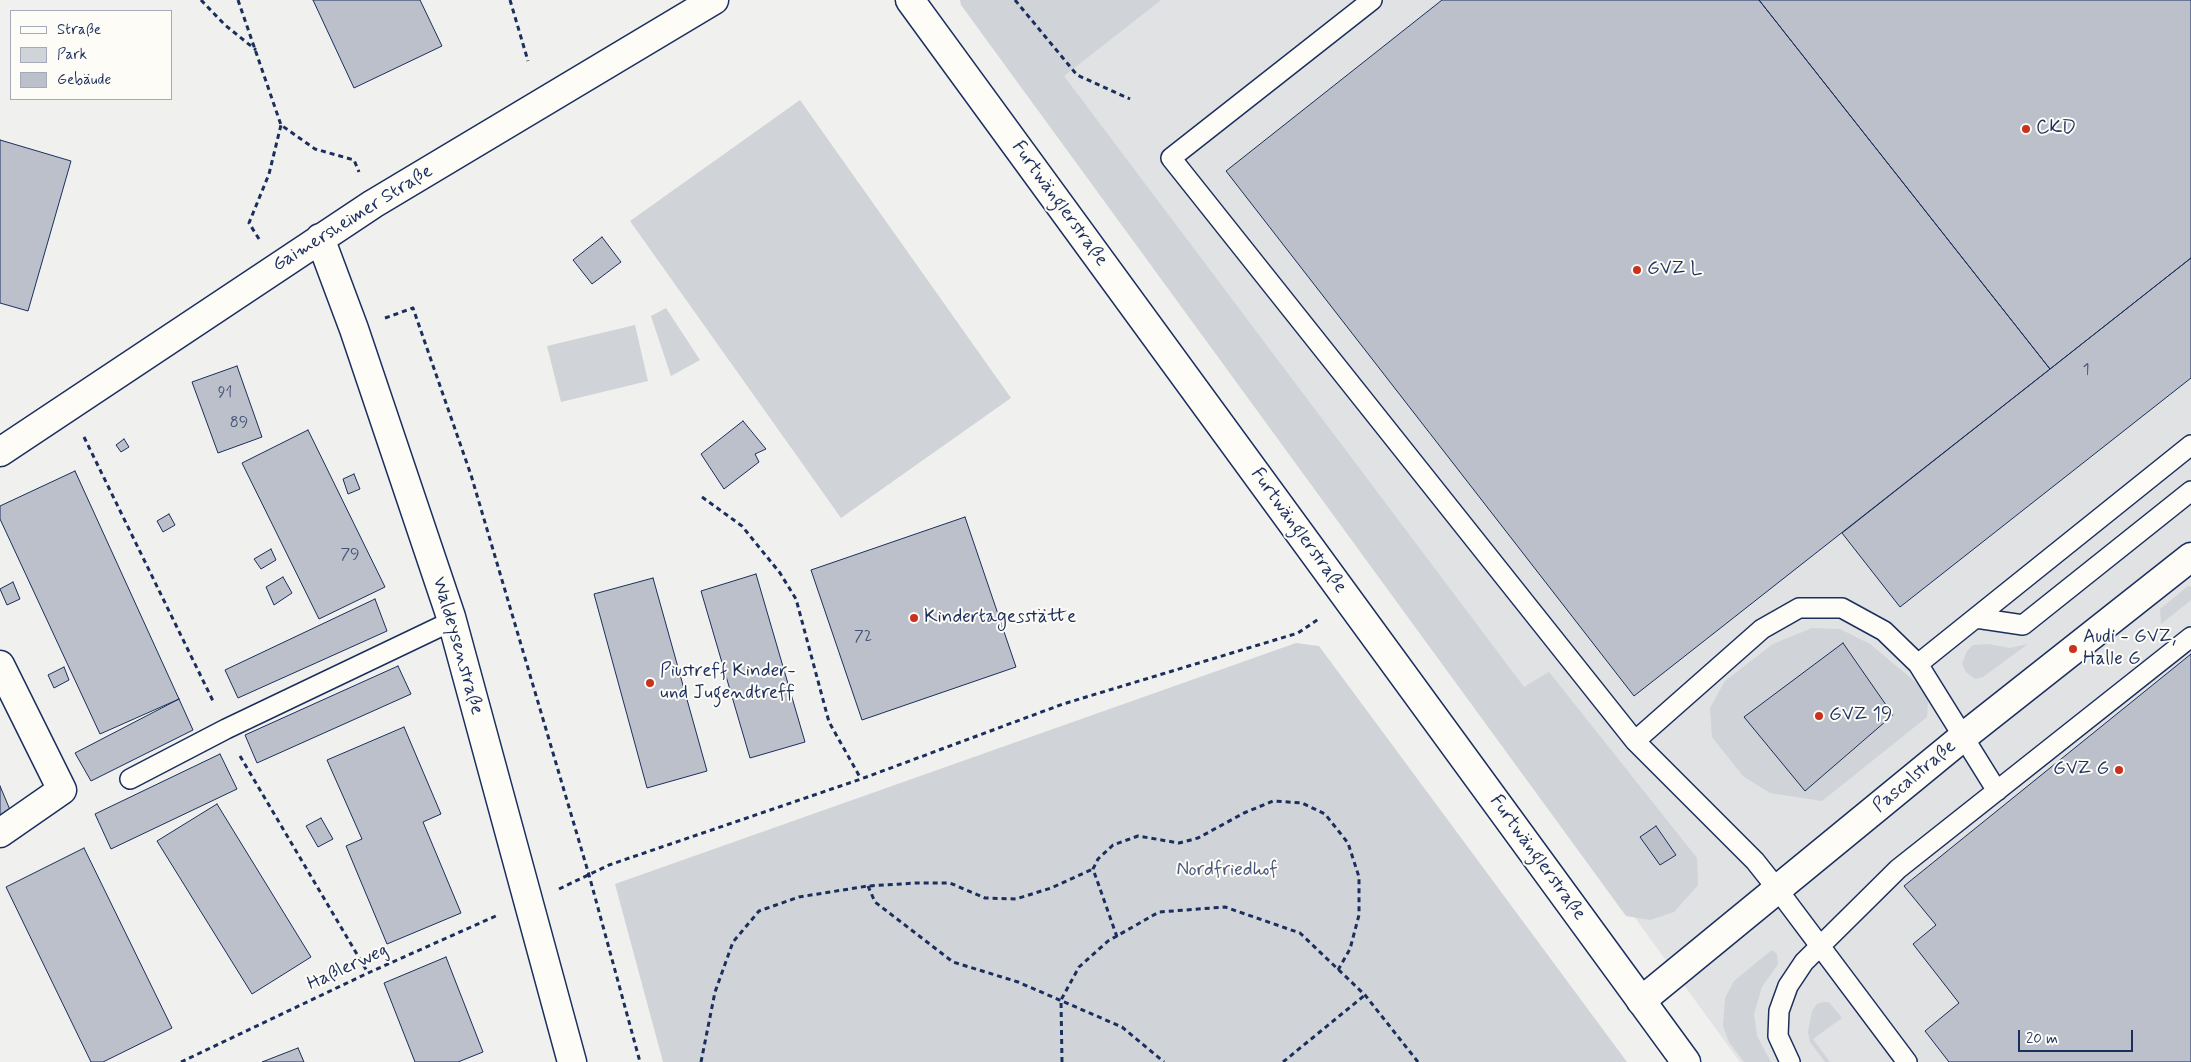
<!DOCTYPE html>
<meta charset="utf-8">
<style>
body{margin:0}
#map{position:relative;width:2191px;height:1062px;overflow:hidden;background:#f0f0ee;font-family:Mynerve,sans-serif}
canvas{display:block}
.legend{position:absolute;left:10px;top:10px;width:162px;height:90px;box-sizing:border-box;background:#fdfcf7;border:1px solid #a3aaba;margin:0;padding:6px 9px;list-style:none;font-size:15px;color:#1b2f5e}
.legend li{display:flex;align-items:center;gap:10px;height:25px}
.legend b{width:25px;border:1px solid #a3aaba}
.scale{position:absolute;left:2018px;top:1030px;width:115px;height:22px;box-sizing:border-box;border:2px solid #1b2f5e;border-top:0;padding-left:6px;font-size:15px;line-height:18px;white-space:nowrap;color:#1b2f5e;-webkit-text-stroke:4px #fdfcf7;paint-order:stroke}
</style>
<div id="map">
<canvas width="2191" height="1062"></canvas>
<ul class="legend">
<li><b style="height:6px;background:#fdfcf7"></b>Straße</li>
<li><b style="height:14px;background:#d0d3d8"></b>Park</li>
<li><b style="height:14px;background:#bbc0ca"></b>Gebäude</li>
</ul>
<div class="scale">20 m</div>
</div>
<script>
const ctx = document.querySelector('canvas').getContext('2d');
ctx.lineJoin = 'round';
function fill(path, color) { ctx.fillStyle = color; ctx.fill(path, 'evenodd'); }
const toPath = rows => new Path2D(rows.map(r => 'M' + r).join(''));
function trace(path, color, width, dash) { ctx.strokeStyle = color; ctx.lineWidth = width; ctx.lineCap = dash ? 'butt' : 'round'; ctx.setLineDash(dash || []); ctx.stroke(path); }
function drawText(font, color, halo, rows, align = 'center') {
  ctx.font = font + ' Mynerve,sans-serif'; ctx.lineWidth = 4; ctx.setLineDash([]); ctx.textBaseline = 'middle'; ctx.strokeStyle = halo; ctx.fillStyle = color; for (const [text, x, y, turn = 0] of rows) {
    ctx.save(); ctx.translate(x, y); ctx.rotate((+turn || 0) * Math.PI / 180); ctx.textAlign = isNaN(turn) ? turn : align; if (halo) ctx.strokeText(text, 0, 0); ctx.fillText(text, 0, 0); ctx.restore();
  }
}
const built = toPath([
 [1114,0,2191,0,2191,1062,1740,1062,1018,71]
]);
const green = toPath([
 [960,0,1161,0,1064,76,1524,687,1549,672,1697,858,1698,885,1674,912,1650,920,1626,916,961,5],
 [800,100,1011,398,841,518,630,221],
 [666,308,700,360,671,376,651,316],
 [635,325,648,381,561,402,547,346],
 [2188,586,2191,587,2191,600,2161,624,2160,609],
 [1812,628,1840,629,1870,644,1919,685,1928,701,1927,717,1822,801,1770,793,1743,776,1712,737,1710,708,1725,681,1773,644],
 [1296,643,1319,646,1627,1062,663,1062,615,884],
 [1988,644,2010,648,2028,644,1983,677,1975,679,1966,672,1962,664,1967,651,1973,645],
 [1772,950,1777,954,1778,964,1762,987,1754,1014,1757,1036,1771,1062,1744,1062,1729,1042,1723,1026,1725,998,1734,981],
 [1823,1002,1829,1002,1842,1018,1813,1039,1830,1062,1825,1062,1810,1042,1808,1032,1812,1011,1817,1004]
]);
const building = toPath([
 [313,0,420,0,442,46,354,88,313,0],
 [1442,0,1759,0,2050,369,1634,696,1226,171,1442,0],
 [1759,0,2191,0,2191,258,2050,369,1759,0],
 [0,140,71,161,28,311,0,303,0,140],
 [602,237,621,262,592,284,573,260,602,237],
 [2191,258,2191,378,1900,607,1842,533,2191,258],
 [237,366,262,437,218,453,192,382,237,366],
 [743,421,766,449,755,454,759,462,724,489,701,454,743,421],
 [308,430,385,587,319,619,242,463,308,430],
 [124,439,129,447,121,452,116,445,124,439],
 [75,471,179,699,100,734,0,519,0,506,75,471],
 [354,474,360,489,348,494,343,479,354,474],
 [169,514,175,525,163,532,157,521,169,514],
 [965,517,1016,667,862,720,811,570,965,517],
 [271,549,276,560,261,569,254,559,271,549],
 [756,574,805,742,750,758,701,591,756,574],
 [283,577,292,593,274,605,266,587,283,577],
 [653,578,707,771,647,788,594,594,653,578],
 [13,582,20,599,7,605,0,589,13,582],
 [375,599,387,631,238,698,225,670,375,599],
 [1843,643,1893,715,1805,791,1744,717,1843,643],
 [2191,654,2191,1062,1949,1062,1925,1031,1959,1003,1913,944,1936,925,1904,886,2191,654],
 [398,666,411,694,257,763,245,735,398,666],
 [64,667,69,680,54,688,48,675,64,667],
 [179,699,193,730,91,781,75,753,179,699],
 [404,727,441,814,423,822,461,913,387,944,346,846,362,839,327,760,404,727],
 [220,754,237,789,111,849,95,814,220,754],
 [0,786,13,817,0,822,0,786],
 [217,804,311,957,252,994,157,841,217,804],
 [321,818,333,839,318,847,306,826,321,818],
 [1656,826,1676,855,1660,865,1640,837,1656,826],
 [84,848,172,1028,103,1062,91,1062,6,887,84,848],
 [446,957,483,1052,458,1062,415,1062,384,983,446,957],
 [298,1048,304,1062,262,1062,298,1048]
]);
const path = toPath([
 [201,0,225,25,256,50],
 [238,0,281,125,315,149,354,160,359,172],
 [510,0,528,61],
 [1015,0,1077,75,1130,99],
 [259,239,249,223,269,174,281,125],
 [385,318,413,308,471,475,589,875,640,1062],
 [84,437,214,703],
 [702,497,742,526,780,573,796,599,829,722,861,779],
 [240,756,368,973],
 [868,886,875,902,953,962,1018,982,1122,1027,1164,1062],
 [559,889,609,865,861,779,1063,704,1298,633,1320,618],
 [1117,937,1093,869,1098,859,1113,845,1138,836,1179,843,1198,838,1244,813,1273,801,1302,803,1325,814,1348,843,1359,877,1359,915,1350,949,1338,970],
 [181,1062,368,973,498,915],
 [701,1062,715,992,733,942,759,911,799,897,868,886,916,883,950,883,985,898,1016,899,1051,888,1093,869],
 [1062,1062,1061,1000,1079,967,1108,941,1159,912,1225,907,1300,933,1365,995,1418,1062],
 [1283,1062,1365,995]
]);
const service = toPath([
 [1372,0,1171,158,1635,741,1755,861,1778,890,1907,1062],
 [1976,618,2023,625,2191,491],
 [1918,664,2191,445],
 [1635,741,1762,629,1799,608,1842,608,1884,631,1918,664,1997,791],
 [130,779,226,729,452,621],
 [1790,1062,1778,1036,1779,1011,1788,986,1804,962,1898,869,2191,637]
]);
const minor = toPath([
 [0,665,62,790,0,833],
 [1641,1001,1963,737,2191,557]
]);
const tertiary = toPath([
 [910,0,1686,1062],
 [320,238,354,329,451,617,572,1062],
 [0,452,373,204,714,0]
]);
const markers = [
 [2026,129,5,"#c8321e"],
 [1637,270,5,"#c8321e"],
 [914,618,5,"#c8321e"],
 [2073,649,5,"#c8321e"],
 [650,683,5,"#c8321e"],
 [1819,716,5,"#c8321e"],
 [2119,770,5,"#c8321e"]
];
const numberNames = [
 ["1",2086,371],
 ["91",225,394],
 ["89",239,424],
 ["79",350,556],
 ["72",863,638]
];
const poiNames = [
 ["CKD",2036,129],
 ["GVZ L",1647,270],
 ["Kindertagesstätte",924,618],
 ["Audi - GVZ,",2083,638],
 ["Halle G",2083,660],
 ["Piustreff Kinder-",660,672],
 ["und Jugendtreff",660,694],
 ["GVZ 19",1829,716],
 ["GVZ G",2109,770,"right"]
];
const streetNames = [
 ["Furtwänglerstraße",1059,204,54],
 ["Gaimersheimer Straße",353,219,-32],
 ["Furtwänglerstraße",1298,531,54],
 ["Waldeysenstraße",457,646,74],
 ["Pascalstraße",1915,777,-40],
 ["Furtwänglerstraße",1537,858,54],
 ["Haßlerweg",348,968,-25]
];
const parkNames = [
 ["Nordfriedhof",1227,871]
];
fill(built, '#e0e2e3');
fill(green, '#d0d3d8');
fill(building, '#bbc0ca');
trace(building, '#1b2f5e', 1);
trace(service, '#1b2f5e', 22);
trace(minor, '#1b2f5e', 31);
trace(tertiary, '#1b2f5e', 31);
trace(path, '#1b2f5e', 3, [5, 4]);
trace(service, '#fdfcf7', 19);
trace(minor, '#fdfcf7', 28);
trace(tertiary, '#fdfcf7', 28);
for (const [x, y, r, color] of markers) { const dot = new Path2D(); dot.arc(x, y, r, 0, 2 * Math.PI); ctx.fillStyle = color; ctx.fill(dot); trace(dot, '#fdfcf7', 2); }
drawText('16px', '#435379', null, numberNames);
drawText('19px', '#1b2f5e', '#fdfcf7', poiNames, 'left');
drawText('19px', '#1b2f5e', '#fdfcf7', streetNames);
drawText('19px', '#48587c', '#fdfcf7', parkNames);
</script>
